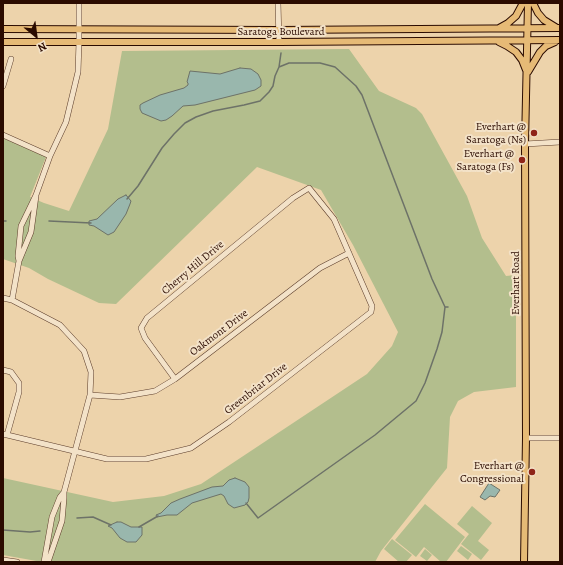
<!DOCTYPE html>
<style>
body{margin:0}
#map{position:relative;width:563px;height:565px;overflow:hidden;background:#edd3ab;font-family:Alegreya,serif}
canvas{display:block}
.frame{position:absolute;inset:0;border:4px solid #2b0b00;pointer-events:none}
.north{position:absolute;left:16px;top:16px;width:40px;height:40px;-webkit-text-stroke:3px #f3e2c8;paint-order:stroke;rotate:151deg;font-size:11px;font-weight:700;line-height:16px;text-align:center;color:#2b0b00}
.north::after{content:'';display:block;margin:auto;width:14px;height:18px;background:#2b0b00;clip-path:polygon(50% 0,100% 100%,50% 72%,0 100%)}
</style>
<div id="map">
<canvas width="563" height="565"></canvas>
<div class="frame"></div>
<div class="north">N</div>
</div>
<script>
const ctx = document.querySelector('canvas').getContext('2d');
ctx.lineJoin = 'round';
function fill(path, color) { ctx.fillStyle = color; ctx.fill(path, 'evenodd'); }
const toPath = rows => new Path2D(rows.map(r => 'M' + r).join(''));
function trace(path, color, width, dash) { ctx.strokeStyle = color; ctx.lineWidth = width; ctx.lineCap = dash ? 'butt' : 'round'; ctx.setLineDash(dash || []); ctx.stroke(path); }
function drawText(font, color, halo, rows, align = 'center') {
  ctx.font = font + ' Alegreya,serif'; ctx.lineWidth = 4; ctx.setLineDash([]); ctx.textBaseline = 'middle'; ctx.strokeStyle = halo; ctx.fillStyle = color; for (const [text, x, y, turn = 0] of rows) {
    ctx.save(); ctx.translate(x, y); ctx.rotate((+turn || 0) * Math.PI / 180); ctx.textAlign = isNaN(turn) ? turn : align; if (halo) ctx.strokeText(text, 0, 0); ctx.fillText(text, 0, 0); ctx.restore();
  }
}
const green = toPath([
 [349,49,379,91,416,108,422,114,467,196,482,238,506,276,516,275,516,387,474,392,458,401,450,417,447,468,381,551,375,562,42,562,3,555,3,478,113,502,164,496,201,484,367,374,392,346,398,332,353,245,321,190,257,167,116,304,99,303,48,279,29,268,3,259,3,138,46,157,30,197,44,203,69,211,108,129,122,51],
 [425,504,465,537,446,562,441,562,424,547,416,557,395,540],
 [472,506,492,523,478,541,489,550,481,560,461,544,469,534,457,524],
 [392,539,412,555,406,562,399,562,384,549],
 [461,546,472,554,468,560,457,551],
 [425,549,432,555,427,561,420,556]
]);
const water = toPath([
 [240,68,251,69,258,74,261,80,261,86,255,90,195,105,183,106,172,116,166,120,161,121,142,113,140,109,140,105,143,103,160,95,184,88,188,85,188,83,187,82,190,71,220,74,240,68],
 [126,195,131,201,130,204,126,214,114,232,108,235,94,226,89,225,89,221,97,219,118,199,126,195],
 [235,478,245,482,249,487,249,498,248,502,245,505,234,508,228,504,224,496,221,494,192,503,177,515,167,515,157,517,156,515,161,513,171,503,180,499,212,487,223,486,229,480,235,478],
 [489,483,500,490,495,497,490,496,485,500,480,497,489,483],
 [117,522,121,522,131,527,142,527,142,535,136,542,127,542,120,538,112,528,108,526,117,522]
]);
const stream = toPath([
 [279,67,281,53],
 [127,199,138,186,162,148,174,134,185,123,196,117,213,111,244,105,260,101,269,92,273,86,275,76,279,67,289,63,320,63,335,67,356,86,362,95,432,279,445,307],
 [3,221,6,221],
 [49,221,91,223],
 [246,503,258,518,375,435,416,401,425,383,437,349,442,332,445,307,448,307],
 [77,518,93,517,111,525],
 [139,527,158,516],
 [3,530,30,532,40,531]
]);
const minor = toPath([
 [278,3,279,42],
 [3,86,11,59],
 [3,135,50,156],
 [525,144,560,142],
 [19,261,18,256,21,226,36,195,50,156,66,122,78,72,79,42,79,3],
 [3,298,12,300,60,325,84,351,91,372,90,395,64,492,64,498,62,521,48,562],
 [12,300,19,261,31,232,36,196],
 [3,370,11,372,19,383,19,392,7,435],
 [90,395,120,397,155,391,175,379,320,268,349,253],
 [3,434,107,459,146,459,191,448,229,422,362,319,371,312,372,306,334,219,309,188,293,198,147,318,141,328,145,338,175,379],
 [526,438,560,438],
 [3,560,17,562],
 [44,562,52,517,60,497,64,492]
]);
const major = toPath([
 [533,3,538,13,544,20,557,28],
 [499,28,508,23,516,16,523,3],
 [3,29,279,30,560,28],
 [3,42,279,42,560,40],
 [499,42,507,46,516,52,522,60,526,70],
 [528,72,540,52,546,46,555,42],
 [524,562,526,438,525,144,528,3]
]);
const markers = [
 [534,133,4,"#8f2418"],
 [522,160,4,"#8f2418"],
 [532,472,4,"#8f2418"]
];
const streetNames = [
 ["Saratoga Boulevard",281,32],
 ["Cherry Hill Drive",193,268,-40],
 ["Everhart Road",516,283,-90],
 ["Oakmont Drive",219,333,-37],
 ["Greenbriar Drive",256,389,-38]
];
const poiNames = [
 ["Everhart @",526,127],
 ["Saratoga (Ns)",526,140],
 ["Everhart @",514,154],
 ["Saratoga (Fs)",514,167],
 ["Everhart @",524,466],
 ["Congressional",524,479]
];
fill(green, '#b3be8d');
fill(water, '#99b7ad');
trace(water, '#6d7268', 1);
trace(stream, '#6d7268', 1.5);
trace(minor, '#5c3d2b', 6);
trace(major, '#2b0b00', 8);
trace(minor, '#f3e2c8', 5);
trace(major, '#e6ba76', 6);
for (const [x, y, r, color] of markers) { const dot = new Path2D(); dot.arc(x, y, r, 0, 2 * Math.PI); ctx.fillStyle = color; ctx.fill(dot); trace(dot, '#f3e2c8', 1.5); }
drawText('11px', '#2b0b00', '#f3e2c8', streetNames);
drawText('11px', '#2b0b00', '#f3e2c8', poiNames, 'right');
</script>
